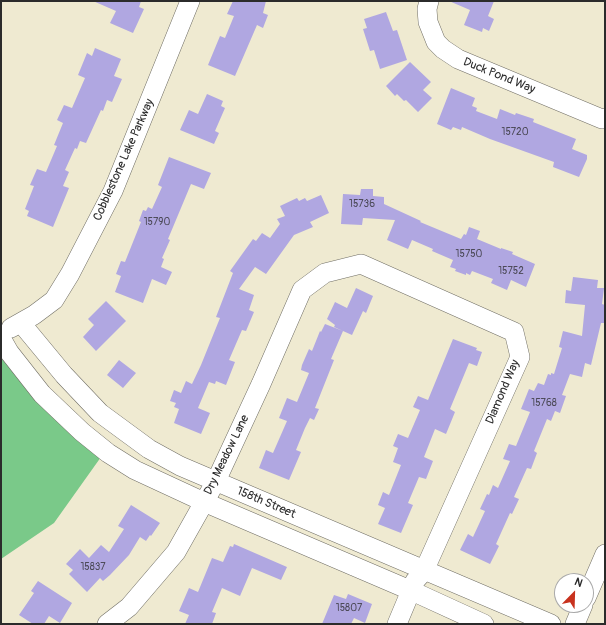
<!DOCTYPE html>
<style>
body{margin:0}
#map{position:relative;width:606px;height:625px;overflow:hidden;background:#efead1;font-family:Pangolin,sans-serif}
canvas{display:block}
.frame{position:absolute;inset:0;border:2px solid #2b2b2b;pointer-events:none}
.north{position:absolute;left:554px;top:573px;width:40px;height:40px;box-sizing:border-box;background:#fff;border:1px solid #aaa;border-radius:50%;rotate:23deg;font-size:11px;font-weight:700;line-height:16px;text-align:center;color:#2b2b2b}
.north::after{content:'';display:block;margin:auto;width:14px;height:18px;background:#c8321e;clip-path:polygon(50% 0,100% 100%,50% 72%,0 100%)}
</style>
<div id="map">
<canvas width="606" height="625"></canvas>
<div class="frame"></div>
<div class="north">N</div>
</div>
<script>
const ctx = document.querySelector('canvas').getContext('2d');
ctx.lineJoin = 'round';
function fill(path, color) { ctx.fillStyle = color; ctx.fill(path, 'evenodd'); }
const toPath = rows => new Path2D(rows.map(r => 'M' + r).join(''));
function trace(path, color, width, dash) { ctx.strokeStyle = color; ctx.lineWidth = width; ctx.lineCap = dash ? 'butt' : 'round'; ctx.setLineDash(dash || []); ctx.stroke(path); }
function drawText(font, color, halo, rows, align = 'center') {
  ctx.font = font + ' Pangolin,sans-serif'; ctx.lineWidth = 3; ctx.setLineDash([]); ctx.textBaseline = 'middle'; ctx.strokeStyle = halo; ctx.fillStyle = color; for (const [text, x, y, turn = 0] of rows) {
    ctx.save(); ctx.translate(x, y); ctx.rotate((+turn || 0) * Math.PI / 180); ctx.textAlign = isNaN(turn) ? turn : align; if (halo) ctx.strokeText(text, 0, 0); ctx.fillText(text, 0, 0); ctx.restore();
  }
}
const green = toPath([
 [1,357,47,411,101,457,54,523,1,559]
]);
const building = toPath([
 [93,1,141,1,139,7,144,9,133,33,110,23,116,11],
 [233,1,266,1,263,13,268,15,263,28,257,25,235,76,208,65,220,36,225,38,234,16,227,14],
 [449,1,494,1,488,16,494,19,489,31,483,28,482,32,464,25,470,10],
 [386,12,393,31,397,30,407,60,380,69,374,50,370,51,363,29,367,28,364,19],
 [95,48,121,59,114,76,122,79,112,102,107,100,103,111,101,110,86,143,80,141,77,149,75,148,65,170,69,172,63,186,69,188,53,227,27,216,29,211,25,209,34,186,30,185,37,169,46,172,57,146,54,145,63,123,57,120,64,105,72,108,85,78,78,75,87,53,92,56],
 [410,62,431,82,423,90,432,98,418,112,406,100,404,101,397,94,395,96,386,86],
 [451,88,475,98,472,106,477,108,476,111,497,119,500,109,515,115,516,113,534,119,533,122,576,139,572,149,587,155,587,159,579,177,553,167,554,162,490,139,462,127,461,130,453,127,451,130,437,124],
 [207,94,223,101,221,106,225,108,215,131,219,133,214,144,180,130,189,110,198,114],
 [169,157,211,173,204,189,191,184,168,239,170,240,162,258,164,259,161,267,172,272,166,285,152,279,143,303,115,292,121,276,116,274,121,261,125,262,141,222,139,221,143,210,146,211,148,207,152,209,162,187,158,185],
 [361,189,373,189,373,196,384,197,384,204,421,221,420,222,461,239,464,234,466,235,469,227,480,231,477,239,501,249,501,248,513,252,512,254,535,264,526,287,511,280,507,290,491,283,493,279,472,271,470,275,466,273,466,275,455,271,456,269,450,267,453,260,432,251,433,249,412,240,408,249,387,240,395,220,363,218,362,225,341,224,343,194,360,195],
 [321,195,329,213,310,222,313,227,294,235,266,274,255,267,239,289,254,295,249,310,254,312,246,331,242,330,229,360,235,362,226,385,216,381,215,384,209,382,198,408,210,413,201,434,174,423,179,409,174,407,176,403,170,401,174,390,181,393,186,381,192,384,201,365,220,318,216,317,233,273,230,271,253,239,256,241,262,233,270,238,280,224,277,219,285,216,280,206,297,198,299,201,305,198,307,201],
 [573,277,598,280,597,288,604,288,602,304,605,305,605,323,601,323,591,365,585,363,582,377,570,374,562,395,566,396,560,413,555,411,551,421,547,419,534,451,537,453,531,469,527,468,514,497,519,499,512,514,510,513,496,544,499,546,490,564,460,550,468,534,473,537,485,511,480,509,487,494,489,495,493,485,498,488,510,461,503,459,509,444,516,446,530,412,521,409,529,389,534,391,538,383,544,385,548,374,551,375,551,373,554,374,562,348,559,347,563,331,582,336,585,305,565,303,566,290,571,291],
 [356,288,373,296,366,313,363,311,352,335,334,327,335,325,327,319,335,302,347,308],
 [106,301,126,321,96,351,83,337,94,325,88,319],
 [325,324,343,331,331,359,334,360,315,408,319,409,314,420,310,418,305,428,296,450,301,452,289,480,259,468,266,450,273,453,287,421,279,418,287,398,297,402,309,373,301,370,302,365,309,349,312,351,320,331,321,332],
 [453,339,477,348,476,350,482,352,477,366,469,363,450,409,455,412,446,434,435,429,424,457,433,461,426,479,419,477,408,503,413,505,401,533,378,524,385,508,378,505,383,492,389,495,401,465,393,462,398,448,393,446,398,434,408,438,420,410,413,407,418,396,428,400],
 [119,360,136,373,123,388,107,375],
 [131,505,160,523,151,536,150,535,146,541,140,537,129,555,110,575,103,581,100,578,87,592,69,574,73,570,66,564,80,549,89,558,101,545,109,552,124,529,118,526],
 [234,544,287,567,281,580,252,568,240,596,222,588,212,612,216,613,212,624,185,624,189,615,179,611,189,588,198,592,212,558,223,562,230,546,233,547],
 [38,581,72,603,60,623,49,616,44,624,33,624,19,615,34,593,31,591],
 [348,594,372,604,365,623,354,618,351,624,322,624,334,595,346,599]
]);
const minor = toPath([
 [429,1,427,9,428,22,436,42,443,49,458,59,602,119,605,118],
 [21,323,64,375,100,413,149,449,180,466,551,624],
 [11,328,34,315,54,300,70,274,113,191,190,1],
 [1,338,9,352,42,394,82,432,108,453,135,470,204,502,412,591,484,624],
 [586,598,605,554],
 [107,624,129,607,176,552,216,481,261,384,302,290,325,273,361,264,514,332,520,357,424,571,415,581,397,624],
 [575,624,583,605]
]);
const numberNames = [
 ["15720",515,132],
 ["15736",362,204],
 ["15790",157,222],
 ["15750",469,254],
 ["15752",511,271],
 ["15768",544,403],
 ["15837",93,567],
 ["15807",349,608]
];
const streetNames = [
 ["Duck Pond Way",499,76,22],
 ["Cobblestone Lake Parkway",124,160,-66],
 ["Diamond Way",503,392,-67],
 ["Dry Meadow Lane",227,455,-64],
 ["158th Street",266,503,23]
];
fill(green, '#7ac989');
fill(building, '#b0a7e1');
trace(minor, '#706e65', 20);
trace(minor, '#fff', 19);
drawText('10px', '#4c4a58', null, numberNames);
drawText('12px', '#2b2b2b', '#fff', streetNames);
</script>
